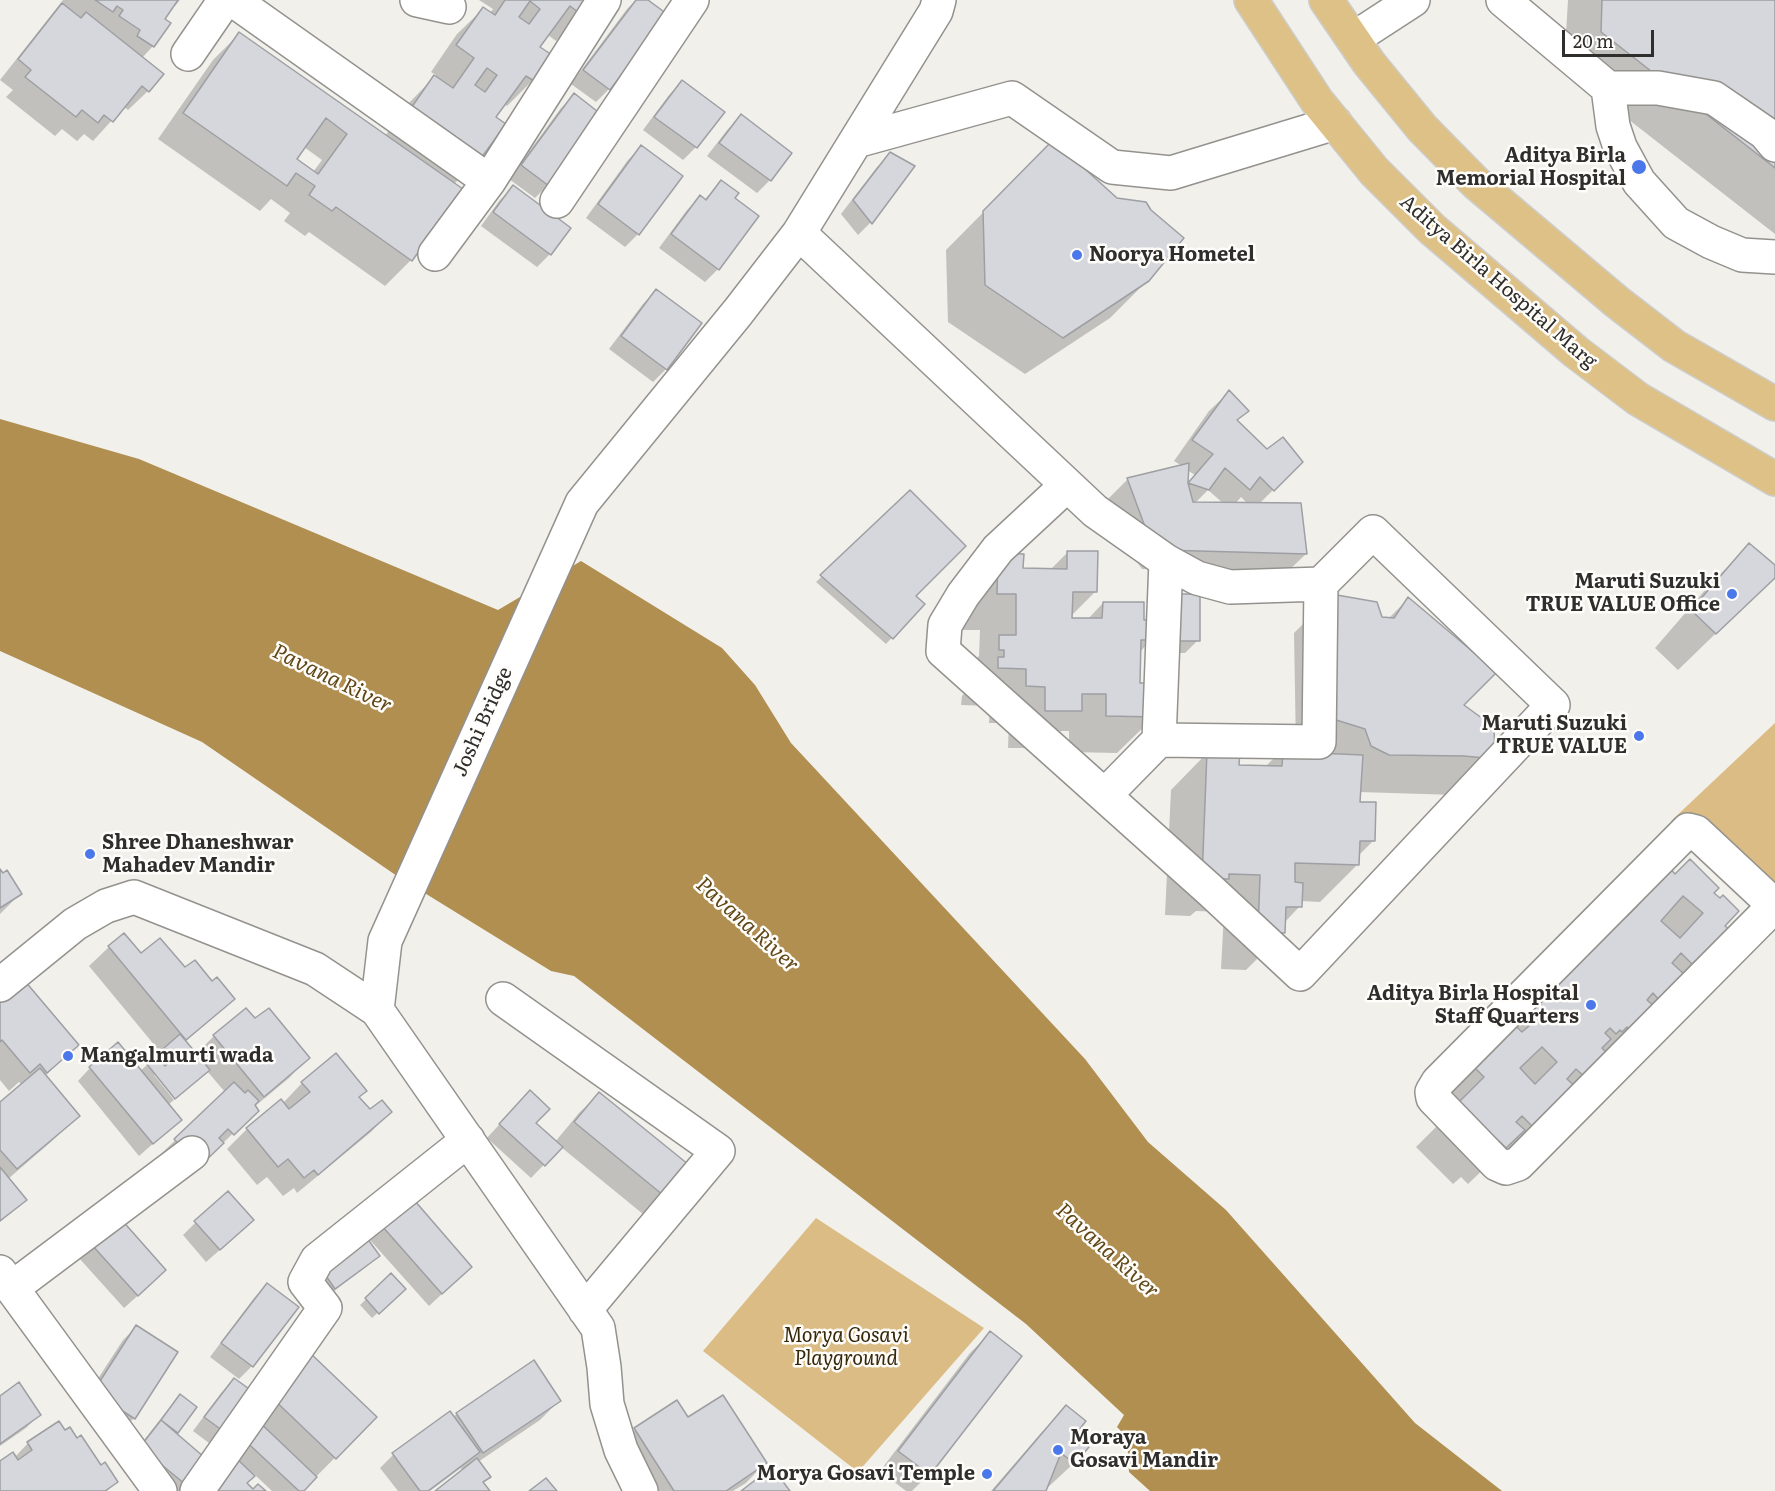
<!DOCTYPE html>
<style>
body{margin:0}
#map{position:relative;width:1775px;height:1491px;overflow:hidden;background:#f2f0eb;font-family:Literata,serif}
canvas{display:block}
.scale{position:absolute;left:1562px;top:30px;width:92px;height:27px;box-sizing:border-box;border:3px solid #2f2e2c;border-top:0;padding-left:8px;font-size:18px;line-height:21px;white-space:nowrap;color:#2f2e2c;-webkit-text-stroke:4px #fffdfa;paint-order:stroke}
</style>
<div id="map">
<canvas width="1775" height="1491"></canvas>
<div class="scale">20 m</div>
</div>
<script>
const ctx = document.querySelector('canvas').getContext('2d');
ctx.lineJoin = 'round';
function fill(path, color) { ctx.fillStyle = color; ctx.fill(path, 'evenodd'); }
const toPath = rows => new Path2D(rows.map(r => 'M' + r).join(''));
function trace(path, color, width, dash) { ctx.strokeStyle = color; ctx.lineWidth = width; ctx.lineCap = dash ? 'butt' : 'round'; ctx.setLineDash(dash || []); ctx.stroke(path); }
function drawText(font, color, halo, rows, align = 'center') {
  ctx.font = font + ' Literata,serif'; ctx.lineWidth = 5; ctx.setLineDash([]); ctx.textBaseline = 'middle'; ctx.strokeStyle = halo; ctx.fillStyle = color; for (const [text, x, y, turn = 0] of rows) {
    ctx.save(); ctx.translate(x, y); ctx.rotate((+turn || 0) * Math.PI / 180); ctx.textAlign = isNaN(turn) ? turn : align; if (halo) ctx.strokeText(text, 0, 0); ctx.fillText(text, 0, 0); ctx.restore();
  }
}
const green = toPath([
 [1775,723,1775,899,1671,821],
 [816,1218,984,1328,858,1472,703,1351]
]);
const water = toPath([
 [0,419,139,459,498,610,581,561,722,648,755,685,791,743,1085,1059,1148,1142,1226,1210,1415,1423,1502,1491,1150,1491,1129,1472,1127,1437,1117,1427,1124,1415,1026,1324,574,976,551,971,397,876,202,742,0,651]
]);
const shadow = toPath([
 [63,0,180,0,175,6,173,5,163,20,153,46,142,58,148,91,128,110,124,107,93,141,84,134,77,141,62,129,55,136,6,97,13,90,0,80],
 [479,0,593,0,582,15,556,41,548,35,538,48,550,56,533,80,507,106,504,104,494,118,478,160,454,184,411,260,385,286,309,232,305,236,284,221,290,213,271,199,260,211,158,139,213,60,239,34,385,136,409,103,436,75,431,72,457,34,483,9,490,13,493,9],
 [304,147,322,160,313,172,295,159],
 [636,0,645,0,665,14,609,89,596,102,571,84,627,9],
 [1568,0,1775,0,1775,234,1564,69],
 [682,82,696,147,683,160,643,130,669,95],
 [574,95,548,185,535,198,509,179,561,108],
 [741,116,770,180,757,193,707,156,728,129],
 [1053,142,1148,280,1110,318,1025,374,948,322,946,250],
 [641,147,638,234,625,247,586,218,628,160],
 [891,154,913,166,870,223,858,235,841,214,877,167],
 [721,182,733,198,757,216,718,269,705,282,659,248,687,210,700,197,704,200],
 [513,187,550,254,537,267,481,226,500,200],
 [656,291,666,369,653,382,609,349,643,304],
 [1229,392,1246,411,1236,421,1267,451,1301,462,1259,504,1306,554,1286,573,1142,569,1124,544,1108,499,1128,479,1182,466,1174,461,1209,411],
 [1187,470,1195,475,1187,484],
 [1208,490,1224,504,1194,504],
 [1241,497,1248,504,1235,504],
 [910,492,914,596,923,605,886,644,816,582],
 [1750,545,1775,567,1775,576,1678,670,1655,648,1712,582],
 [1068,552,1096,591,1071,616,1071,619,1087,620,1103,603,1142,621,1198,640,1185,653,1155,653,1152,639,1139,653,1138,684,1155,716,1117,753,1069,752,1069,731,1061,731,1043,748,1008,748,1009,723,989,723,990,706,961,705,962,696,967,690,962,673,979,656,980,630,961,630,999,555,1022,570,1050,570],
 [1331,596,1381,619,1388,619,1408,599,1462,705,1493,758,1456,795,1359,792,1359,803,1373,841,1358,856,1357,865,1320,902,1301,901,1300,906,1284,923,1283,933,1246,970,1221,969,1224,912,1196,911,1190,916,1165,915,1171,790,1208,752,1238,766,1265,767,1283,749,1296,749,1294,633],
 [0,871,20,894,0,914],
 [1675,876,1712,893,1723,926,1724,938,1501,1168,1493,1160,1468,1184,1461,1177,1453,1184,1416,1147,1448,1115,1434,1101,1617,910],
 [109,947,185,969,212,983,233,999,185,1042,195,1055,214,1036,255,1021,308,1058,289,1078,254,1107,244,1123,186,1178,162,1153,225,1092,207,1071,177,1098,156,1073,154,1075,174,1100,168,1105,180,1120,139,1156,78,1081,90,1068,140,1071,161,1053,89,966],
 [0,1002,77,1045,45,1076,78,1115,52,1141,8,1179,25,1200,0,1222,0,1104,22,1085,19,1082,9,1091,0,1080],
 [302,1083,365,1091,358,1098,369,1112,390,1112,371,1132,297,1193,294,1188,283,1196,267,1177,257,1185,227,1149,247,1129,281,1101,283,1103],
 [599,1094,692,1170,649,1219,561,1147,531,1178,487,1138,517,1105,555,1142,579,1113],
 [196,1222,239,1233,206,1262,183,1235],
 [383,1227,457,1280,429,1306,370,1240],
 [92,1245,152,1283,124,1308,79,1258],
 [378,1255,365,1268,322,1300,308,1281],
 [391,1275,404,1289,372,1318,360,1305],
 [267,1285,252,1366,239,1379,210,1357,254,1298],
 [136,1327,134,1418,121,1431,81,1405,123,1340],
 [990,1333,929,1474,912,1491,906,1491,880,1471,970,1353],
 [288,1372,375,1417,302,1491,272,1491,254,1474,245,1484,253,1491,208,1491],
 [234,1380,222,1430,209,1443,193,1431,221,1393],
 [0,1397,39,1415,26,1428,0,1446],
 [560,1400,540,1420,478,1462,489,1477,482,1483,488,1491,437,1491,463,1471,461,1468,430,1491,398,1491,380,1468,393,1455,457,1414],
 [174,1402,195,1408,175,1434,187,1491,166,1491,128,1460],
 [677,1402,688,1420,765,1463,746,1483,733,1491,642,1491,615,1449,635,1430],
 [1066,1407,1073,1435,1087,1447,1074,1463,1044,1491,991,1491,1041,1433],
 [65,1433,116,1482,107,1491,0,1491,0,1463,15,1457,28,1443]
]);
const building = toPath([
 [95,0,178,0,165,19,171,23,154,47,137,36,140,30,119,16,123,10,117,6,113,12,95,0],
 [505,0,595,0,583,16,570,6,540,47,552,55,534,81,526,76,496,117,506,124,479,161,409,111,434,75,453,88,474,58,456,45,483,7,495,15,505,0],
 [530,1,540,9,529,24,519,17,530,1],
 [487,68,497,75,485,92,475,85,487,68],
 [636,0,648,0,667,14,610,90,583,70,636,0],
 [1602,0,1775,0,1775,168,1601,32,1602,0],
 [62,3,81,18,86,12,164,74,149,92,142,86,113,122,104,115,98,123,82,110,76,117,25,77,31,70,18,59,62,3],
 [239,32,463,189,412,261,336,207,332,211,309,195,315,186,296,173,287,186,183,113,239,32],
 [326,118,347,134,318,174,297,159,326,118],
 [682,80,725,112,697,148,654,117,682,80],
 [574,93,602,115,549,186,521,165,574,93],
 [741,114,792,153,771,181,719,143,741,114],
 [1053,140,1117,198,1146,202,1151,210,1184,238,1149,281,1063,338,985,285,983,211,1053,140],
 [641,145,683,176,639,235,598,204,641,145],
 [890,152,915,166,872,224,853,200,890,152],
 [721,180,739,193,735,198,759,216,719,270,671,234,700,195,706,200,721,180],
 [513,185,571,228,551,255,493,212,513,185],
 [656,289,702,323,667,370,621,336,656,289],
 [1229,390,1249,411,1237,420,1267,449,1283,437,1303,462,1274,491,1260,477,1250,490,1225,468,1209,490,1188,483,1213,454,1192,440,1229,390],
 [1189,463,1188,483,1193,502,1301,503,1307,554,1162,550,1144,524,1127,478,1189,463],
 [910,490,966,546,916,596,925,604,893,639,820,575,910,490],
 [1749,543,1775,565,1775,578,1716,634,1691,610,1749,543],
 [1067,551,1098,551,1097,592,1073,592,1072,618,1102,618,1103,602,1144,602,1144,620,1154,620,1154,640,1141,640,1140,683,1157,683,1156,717,1106,716,1106,694,1082,694,1082,711,1045,711,1045,687,1026,686,1026,669,998,668,998,657,1004,657,1004,650,999,650,999,635,1016,635,1016,594,997,594,998,553,1024,554,1023,568,1067,569,1067,551],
 [1168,594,1200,594,1200,641,1168,641,1168,594],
 [1331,594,1377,602,1382,617,1394,618,1408,597,1497,672,1464,705,1494,727,1495,759,1464,756,1389,755,1371,746,1365,729,1333,719,1331,594],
 [1283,747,1317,753,1363,755,1360,802,1376,802,1375,841,1360,841,1359,865,1295,863,1295,882,1303,883,1302,907,1286,907,1285,933,1258,932,1260,875,1229,874,1229,879,1202,879,1207,751,1240,752,1239,765,1282,766,1283,747],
 [1690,859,1719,888,1714,893,1720,898,1723,895,1739,911,1725,926,1729,929,1703,962,1699,958,1692,964,1681,953,1672,963,1685,975,1660,1001,1653,993,1647,1000,1656,1008,1632,1033,1627,1027,1622,1032,1620,1030,1616,1034,1610,1028,1605,1033,1611,1039,1602,1048,1609,1055,1586,1078,1576,1069,1567,1079,1580,1091,1539,1133,1522,1116,1516,1122,1525,1130,1506,1148,1499,1141,1491,1149,1452,1109,1484,1077,1470,1063,1511,1022,1522,1032,1529,1026,1519,1016,1617,908,1626,917,1638,905,1632,899,1667,865,1675,874,1690,859],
 [1683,896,1703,913,1680,938,1661,921,1683,896],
 [1542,1047,1557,1062,1535,1084,1520,1068,1542,1047],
 [0,869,3,873,7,870,22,894,0,908,0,869],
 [124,933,141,953,160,938,185,967,195,960,212,981,217,977,235,999,186,1040,108,946,124,933],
 [24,980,79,1045,47,1073,40,1064,30,1073,2,1040,0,1042,0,1000,24,980],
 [246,1008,255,1018,269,1008,310,1058,264,1097,213,1035,246,1008],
 [180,1034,210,1070,175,1099,146,1063,156,1054,165,1066,173,1059,164,1048,180,1034],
 [118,1042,182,1120,153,1144,89,1067,118,1042],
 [336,1053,367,1091,359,1097,370,1109,382,1100,392,1112,318,1175,314,1170,304,1178,288,1159,278,1167,246,1128,281,1099,289,1109,310,1092,301,1082,336,1053],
 [40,1068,80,1116,17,1169,0,1150,0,1102,40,1068],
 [234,1082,245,1093,248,1090,259,1101,255,1105,259,1111,234,1135,228,1129,219,1138,224,1143,200,1166,174,1139,234,1082],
 [530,1090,550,1109,536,1123,563,1147,545,1166,499,1124,530,1090],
 [599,1092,694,1169,669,1200,574,1122,599,1092],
 [0,1167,27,1200,0,1221,0,1167],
 [228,1191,254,1220,220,1250,194,1221,228,1191],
 [415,1201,472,1267,442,1294,382,1226,415,1201],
 [120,1218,166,1270,138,1296,91,1244,120,1218],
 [364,1234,380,1256,335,1289,320,1267,364,1234],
 [391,1273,406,1289,379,1314,365,1298,391,1273],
 [267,1283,299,1307,253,1367,221,1343,267,1283],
 [136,1325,178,1352,135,1419,93,1392,136,1325],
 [990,1331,1022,1356,930,1475,898,1451,990,1331],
 [307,1350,377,1417,336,1459,267,1393,307,1350],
 [534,1360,561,1401,483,1453,456,1413,534,1360],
 [234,1378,252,1391,223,1431,204,1417,234,1378],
 [19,1382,41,1415,0,1444,0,1396,19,1382],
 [180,1394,197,1407,178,1433,161,1420,180,1394],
 [723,1395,767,1463,726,1491,674,1491,634,1428,677,1400,688,1417,723,1395],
 [1066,1405,1086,1421,1075,1435,1089,1447,1075,1464,1061,1453,1046,1491,993,1491,1066,1405],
 [450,1411,480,1452,428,1491,420,1491,392,1453,450,1411],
 [254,1417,317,1477,304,1491,299,1491,238,1434,254,1417],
 [161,1420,211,1463,191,1489,140,1447,161,1420],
 [59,1421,65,1430,70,1427,77,1438,81,1435,101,1465,105,1462,118,1482,105,1491,0,1491,0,1461,13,1452,18,1460,32,1450,27,1442,59,1421],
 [477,1458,491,1477,483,1482,490,1491,435,1491,477,1458],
 [237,1459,255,1476,247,1483,253,1489,258,1484,266,1491,207,1491,237,1459],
 [772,1467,790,1491,741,1491,772,1467],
 [546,1478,557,1491,529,1491,546,1478]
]);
const minor = toPath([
 [233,0,489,181],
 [417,0,449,7],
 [1503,0,1608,88,1658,88,1714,98,1765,133,1775,145],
 [1353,39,1413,0],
 [188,54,225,0],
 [1608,88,1613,126,1620,147,1639,182,1676,223,1711,242,1742,255,1775,257],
 [856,141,1012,98,1112,167,1171,173,1335,123],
 [557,201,692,0],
 [799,233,1095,511,1166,561,1197,578,1230,587,1321,584,1373,532,1553,705,1300,974,1211,891,943,651,945,625,963,595,998,549,1067,485],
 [435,254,489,181,604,0],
 [1159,740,1166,561],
 [1105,795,1159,740,1319,742,1321,584],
 [1774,905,1696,832,1688,830,1438,1082,1432,1092,1433,1098,1497,1164,1506,1168,1518,1164,1775,905],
 [0,985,75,924,106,906,134,897,315,969,377,1010],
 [503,999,718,1151,585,1310],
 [0,1272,160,1491],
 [12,1288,192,1153],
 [197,1491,325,1308,305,1282,317,1260,468,1140],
 [641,1491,621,1450,607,1404,604,1367,598,1328,377,1010,385,941,582,503,738,312,799,233,936,11,939,0]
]);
const major = toPath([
 [1251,0,1317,101,1374,171,1432,229,1576,352,1638,399,1775,479],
 [1326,0,1369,63,1422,128,1476,183,1617,302,1674,346,1775,404]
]);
const markers = [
 [1639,167,8,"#4a77ea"],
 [1077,255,6,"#4a77ea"],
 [1732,594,6,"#4a77ea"],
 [1639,736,6,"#4a77ea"],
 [90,854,6,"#4a77ea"],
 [1591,1005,6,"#4a77ea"],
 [68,1056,6,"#4a77ea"],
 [1058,1450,6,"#4a77ea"],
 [987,1474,6,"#4a77ea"]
];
const poiNames = [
 ["Aditya Birla",1626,156],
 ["Memorial Hospital",1626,179],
 ["Noorya Hometel",1089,255,"left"],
 ["Maruti Suzuki",1720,582],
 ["TRUE VALUE Office",1720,605],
 ["Maruti Suzuki",1627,724],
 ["TRUE VALUE",1627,747],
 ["Shree Dhaneshwar",102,843,"left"],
 ["Mahadev Mandir",102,866,"left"],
 ["Aditya Birla Hospital",1579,994],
 ["Staff Quarters",1579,1017],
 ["Mangalmurti wada",80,1056,"left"],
 ["Moraya",1070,1438,"left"],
 ["Gosavi Mandir",1070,1461,"left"],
 ["Morya Gosavi Temple",975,1474]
];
const streetNames = [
 ["Aditya Birla Hospital Marg",1498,282,41],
 ["Joshi Bridge",483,722,-66]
];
const parkNames = [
 ["Morya Gosavi",846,1336],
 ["Playground",846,1359]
];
const waterNames = [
 ["Pavana River",332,679,26],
 ["Pavana River",747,925,42],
 ["Pavana River",1107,1251,42]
];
fill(green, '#dbbc85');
fill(water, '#b08f51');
fill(shadow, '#0003');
fill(building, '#d5d7dc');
trace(building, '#9d9fa3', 1.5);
trace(minor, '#94928e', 36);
trace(major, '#cdcdcc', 36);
trace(minor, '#fff', 33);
trace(major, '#dec186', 33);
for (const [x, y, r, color] of markers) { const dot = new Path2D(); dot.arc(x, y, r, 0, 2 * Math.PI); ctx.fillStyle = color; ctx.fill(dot); trace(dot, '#fffdfa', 2); }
drawText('bold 20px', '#2f2e2c', '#fffdfa', poiNames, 'right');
drawText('20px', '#2f2e2c', '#fffdfa', streetNames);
drawText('italic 20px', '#35270a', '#fffdfa', parkNames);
drawText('italic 21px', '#604717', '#fffdfa', waterNames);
</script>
